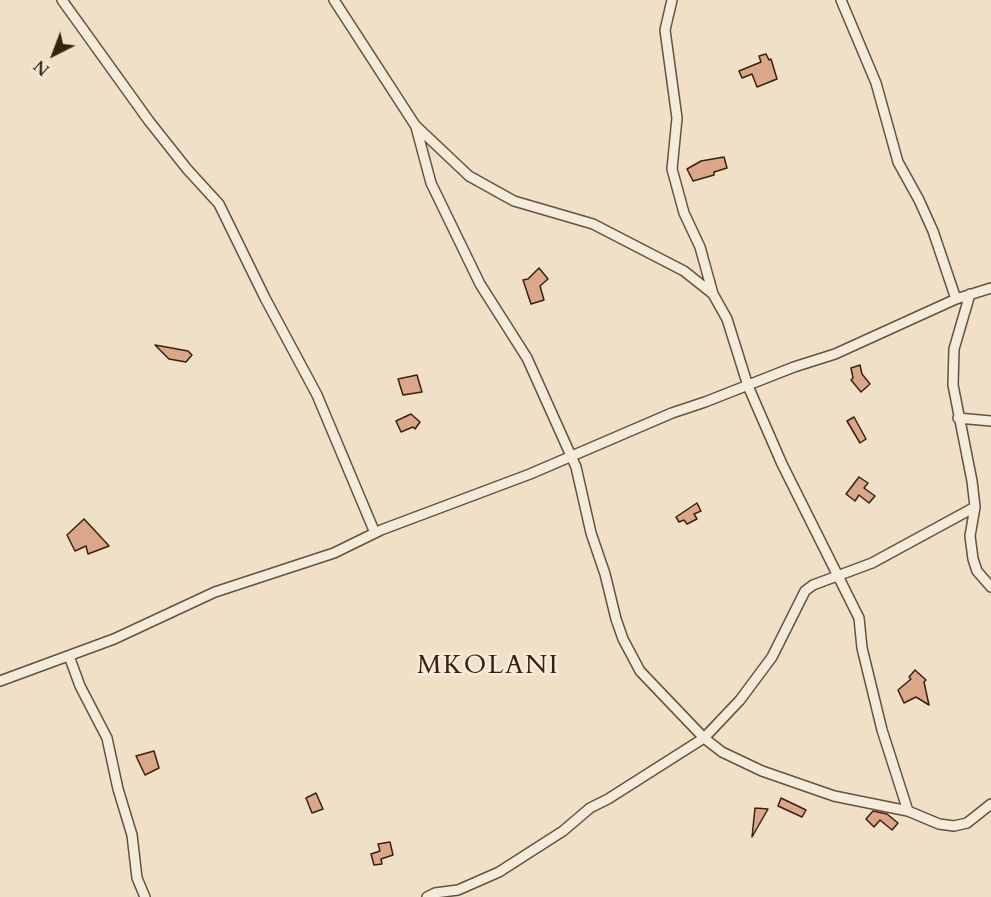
<!DOCTYPE html>
<style>
body{margin:0}
#map{position:relative;width:991px;height:897px;overflow:hidden;background:#f0e0c7;font-family:Cardo,serif}
canvas{display:block}
.north{position:absolute;left:24px;top:24px;width:60px;height:60px;-webkit-text-stroke:4px #f5ebdb;paint-order:stroke;rotate:222deg;font-size:16px;font-weight:700;line-height:24px;text-align:center;color:#392111}
.north::after{content:'';display:block;margin:auto;width:21px;height:27px;background:#392111;clip-path:polygon(50% 0,100% 100%,50% 72%,0 100%)}
</style>
<div id="map">
<canvas width="991" height="897"></canvas>
<div class="north">N</div>
</div>
<script>
const ctx = document.querySelector('canvas').getContext('2d');
ctx.lineJoin = 'round';
function fill(path, color) { ctx.fillStyle = color; ctx.fill(path, 'evenodd'); }
const toPath = rows => new Path2D(rows.map(r => 'M' + r).join(''));
function trace(path, color, width, dash) { ctx.strokeStyle = color; ctx.lineWidth = width; ctx.lineCap = dash ? 'butt' : 'round'; ctx.setLineDash(dash || []); ctx.stroke(path); }
function drawText(font, color, halo, rows, align = 'center') {
  ctx.font = font + ' Cardo,serif'; ctx.lineWidth = 5; ctx.setLineDash([]); ctx.textBaseline = 'middle'; ctx.strokeStyle = halo; ctx.fillStyle = color; for (const [text, x, y, turn = 0] of rows) {
    ctx.save(); ctx.translate(x, y); ctx.rotate((+turn || 0) * Math.PI / 180); ctx.textAlign = isNaN(turn) ? turn : align; if (halo) ctx.strokeText(text, 0, 0); ctx.fillText(text, 0, 0); ctx.restore();
  }
}
const building = toPath([
 [766,54,769,60,771,59,777,79,757,87,752,74,742,78,739,71,761,62,759,56,766,54],
 [724,157,727,168,714,172,714,175,693,181,687,169,701,161,724,157],
 [539,268,548,279,540,286,544,300,531,304,523,280,528,279,539,268],
 [155,345,188,351,192,355,186,362,169,359,155,345],
 [860,365,862,374,870,384,861,392,851,380,853,378,851,368,860,365],
 [417,375,422,392,403,395,398,379,417,375],
 [411,414,420,422,415,429,413,427,401,432,396,421,411,414],
 [854,417,866,439,860,443,847,421,854,417],
 [859,477,868,483,864,488,875,496,869,503,859,495,855,501,846,494,859,477],
 [697,503,701,511,694,514,697,519,687,524,684,520,679,522,676,517,697,503],
 [84,519,99,535,109,546,88,554,86,546,75,551,67,535,84,519],
 [915,670,926,680,924,682,929,705,916,697,904,703,898,690,911,679,909,677,915,670],
 [154,751,159,768,145,775,136,756,154,751],
 [316,793,323,809,312,813,306,798,316,793],
 [781,798,806,810,802,817,778,806,781,798],
 [755,808,768,809,752,837,755,808],
 [873,811,887,814,898,823,892,830,880,820,874,827,866,819,873,811],
 [390,842,393,855,381,859,382,864,374,865,371,854,380,851,378,844,390,842]
]);
const street = toPath([
 [62,0,149,121,187,169,219,204,265,298,317,395,375,533],
 [334,0,415,125,469,176,514,201,593,224,684,271,713,294,727,319,748,386,782,464,859,618,862,648,882,730,908,811],
 [672,0,665,30,677,118,672,169,684,213,700,247,713,294],
 [841,0,876,83,898,162,919,200,933,231,956,299],
 [416,127,431,183,480,284,527,358,576,467,591,533,605,574,616,619,623,639,640,671,704,738,722,752,762,771,834,796,908,811,939,824,954,826,967,823,991,804],
 [970,294,954,349,953,385,972,481,975,507,970,536,973,559,977,571,991,587],
 [958,418,991,421],
 [69,656,80,686,107,738,118,789,132,835,137,878,145,897],
 [0,681,114,639,215,592,334,553,381,530,530,474,672,413,705,402,794,367,835,354,956,299,991,288],
 [427,897,435,893,458,890,499,872,563,831,590,808,608,799,704,738,740,700,772,657,805,591,813,585,872,563,975,507]
]);
const quarterNames = [
 ["MKOLANI",488,667]
];
fill(building, '#dba789');
trace(building, '#392111', 1.5);
trace(street, '#67513e', 12);
trace(street, '#f5ebdb', 9);
ctx.letterSpacing = '1.5px';
drawText('26px', '#392111', '#f5ebdb', quarterNames);
ctx.letterSpacing = '0px';
</script>
